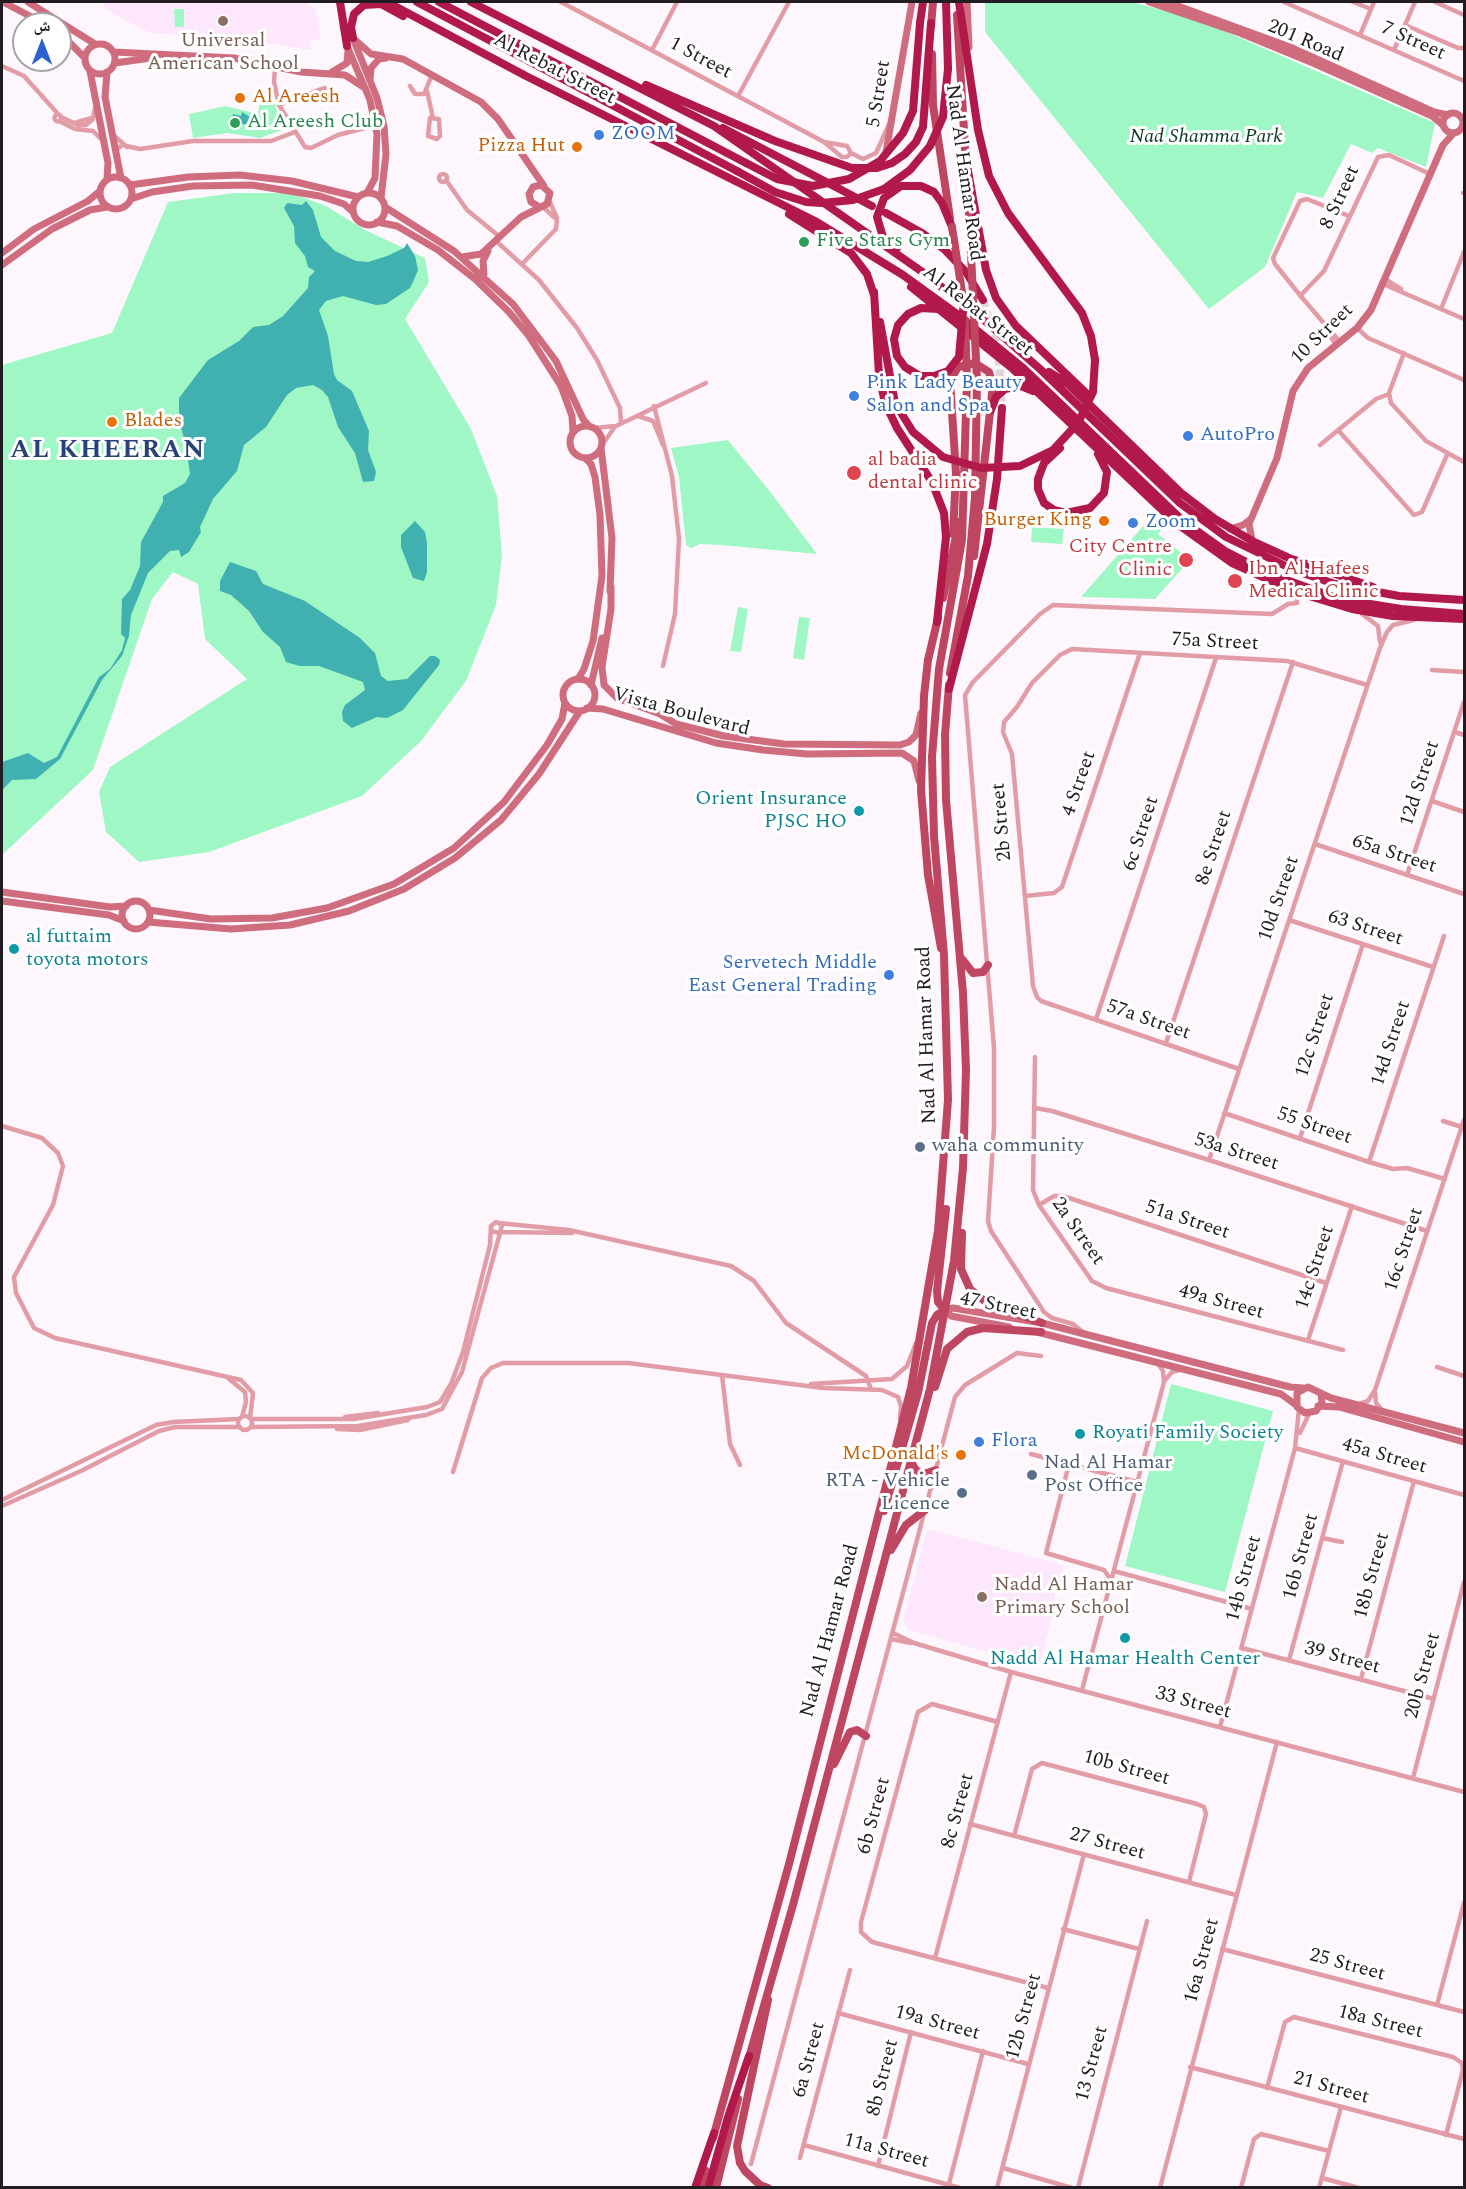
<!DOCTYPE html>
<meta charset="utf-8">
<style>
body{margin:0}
#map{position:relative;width:1466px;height:2189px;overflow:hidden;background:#fdf7fd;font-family:Spectral,"Noto Naskh Arabic",serif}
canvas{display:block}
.frame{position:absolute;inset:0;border:3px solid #211c21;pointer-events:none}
.north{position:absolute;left:12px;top:12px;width:60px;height:60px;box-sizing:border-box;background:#fff;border:2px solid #a6a4a6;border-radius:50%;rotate:0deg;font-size:16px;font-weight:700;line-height:24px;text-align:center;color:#211c21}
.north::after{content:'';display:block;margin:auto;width:21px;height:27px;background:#2a61cf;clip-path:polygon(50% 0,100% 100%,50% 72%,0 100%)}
</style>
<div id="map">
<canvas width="1466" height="2189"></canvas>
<div class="frame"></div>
<div class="north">ش</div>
</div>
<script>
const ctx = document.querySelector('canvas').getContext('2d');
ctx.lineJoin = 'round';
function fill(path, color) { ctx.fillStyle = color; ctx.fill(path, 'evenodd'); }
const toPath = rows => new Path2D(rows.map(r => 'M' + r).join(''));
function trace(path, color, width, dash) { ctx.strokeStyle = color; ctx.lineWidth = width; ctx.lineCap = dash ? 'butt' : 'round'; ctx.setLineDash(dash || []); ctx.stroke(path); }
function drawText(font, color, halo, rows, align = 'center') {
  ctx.font = font + ' Spectral,serif'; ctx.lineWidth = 6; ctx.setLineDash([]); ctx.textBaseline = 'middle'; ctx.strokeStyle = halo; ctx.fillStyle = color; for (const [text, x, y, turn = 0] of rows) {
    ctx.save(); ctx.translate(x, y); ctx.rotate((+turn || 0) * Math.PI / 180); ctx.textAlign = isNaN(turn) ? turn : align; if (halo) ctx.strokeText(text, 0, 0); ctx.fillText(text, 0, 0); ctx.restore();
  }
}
const built = toPath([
 [107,2,302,2,316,9,321,38,310,42,311,50,237,38,150,33,103,8],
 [927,1529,1064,1565,1058,1591,1055,1593,1055,1605,1039,1666,908,1630,903,1620]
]);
const green = toPath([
 [985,2,1131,2,1197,19,1435,123,1426,167,1378,148,1372,153,1351,144,1323,198,1297,192,1265,267,1209,309,985,32],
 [174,9,184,9,184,27,175,27],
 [260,99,274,100,282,130,260,138,227,133,193,138,189,114,226,106,258,114],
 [235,193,291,193,326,206,365,230,425,258,429,282,405,319,471,429,497,496,502,555,496,605,466,681,421,741,362,796,209,852,139,862,106,832,99,792,110,767,247,679,205,639,198,584,173,572,152,599,93,770,2,855,2,365,112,333,168,202],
 [728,440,771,493,817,554,721,545,700,544,691,548,686,545,679,477,671,448],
 [1151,517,1163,528,1158,534,1190,560,1155,599,1081,597],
 [1032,527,1064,529,1062,544,1031,542],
 [738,607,748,609,741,652,730,651],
 [799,617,810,618,804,660,793,658],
 [1171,1384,1273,1411,1225,1592,1125,1566]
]);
const water = toPath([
 [242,112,250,117,248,125,232,122,233,114,241,116],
 [306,201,313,210,321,237,335,251,356,261,368,262,387,256,404,248,407,243,415,256,418,270,413,282,410,288,386,304,376,305,343,296,326,301,319,310,328,336,334,374,337,380,352,391,369,431,368,450,376,472,374,481,363,482,355,453,338,427,328,397,322,390,313,385,296,388,287,395,266,427,244,445,237,471,213,499,200,527,201,532,189,552,181,557,179,550,170,551,148,573,131,615,129,636,122,656,102,680,60,759,36,779,12,780,2,790,2,762,28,753,44,763,57,757,99,677,110,669,122,650,125,638,121,634,122,599,130,590,140,566,141,542,163,502,163,496,185,483,190,474,186,446,179,420,179,398,208,360,239,341,253,327,269,325,283,316,308,288,309,277,315,271,308,267,305,256,295,243,294,226,284,208,287,203,302,205],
 [415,521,425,532,427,543,427,572,424,581,413,578,401,547,401,535],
 [230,562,256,571,263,584,305,601,360,638,375,653,381,676,388,681,407,679,430,656,435,656,440,660,439,665,403,710,387,718,377,717,352,728,343,721,342,712,345,705,365,690,363,682,319,666,300,666,286,662,280,647,263,632,249,611,231,595,220,591,220,581]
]);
const highwayTunnel = toPath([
 [983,300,998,346,1002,408]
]);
const street = toPath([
 [561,2,824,142,842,157,847,157,851,153,847,146,824,142],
 [1284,2,1464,81],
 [1353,2,1371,9],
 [1435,2,1464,15],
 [1405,25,1458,48,1464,48],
 [1360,35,1374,2],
 [652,50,677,2],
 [1394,50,1415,2],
 [2,66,24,76,59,115],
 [275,67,274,82,279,105,305,147,311,148,338,135,376,125],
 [410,86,415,94,424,94,432,75],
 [427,91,433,118],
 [738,96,789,2],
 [279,105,324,88,331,90],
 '54.5 118a3.5 3.5 0 1 1 7 0a3.5 3.5 0 1 1-7 0Z',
 [61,117,78,125,86,125,93,119,95,108],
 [430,118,439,119,440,136,437,139,428,136,430,118],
 [59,121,75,129,93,131,103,141],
 [74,123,92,118],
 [111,133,127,147],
 [115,151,122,145,140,149,193,141,271,141,295,132],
 [851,153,863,159,876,153,891,120],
 '439 178a4 4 0 1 1 8 0a4 4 0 1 1-8 0Z',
 [446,180,467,210,500,237],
 [1463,193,1464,193],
 [542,206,555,218],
 [496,241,539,280,577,328,597,360,620,408,621,423],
 [523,263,556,229,557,218,549,200],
 [1385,279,1401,289],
 [1383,284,1464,319],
 [1300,296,1324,271,1378,157,1389,155,1430,174],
 [1441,309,1464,252],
 [1357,328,1368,338,1464,380],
 [1326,329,1336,345],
 [1340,342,1299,294,1275,264,1273,258,1300,201,1307,199,1349,216],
 [1404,353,1389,393,1391,403,1426,441,1464,462],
 [654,406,672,476,679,539,675,614,663,666],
 [638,416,653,421,663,445],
 [594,428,616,426,706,383],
 [1338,430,1414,515,1422,512,1447,455],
 [602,445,614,428],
 [1320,445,1376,399,1389,394],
 [1362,614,1378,626,1380,642],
 [1432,670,1464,672],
 [1455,732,1464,735],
 [1432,801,1464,812],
 [1315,844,1464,894],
 [1407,875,1464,702],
 [1025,896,1054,893,1062,887,1140,653],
 [1289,920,1433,967],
 [1096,1019,1216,658],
 [1166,1043,1293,662],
 [1035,1057,1033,1190,1039,1205,1092,1281,1106,1288,1343,1350],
 [1239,1069,1041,1001,1037,997,1033,986,1012,754,1003,732,1004,722,1017,707,1032,683,1060,655,1072,649,1287,661,1367,685],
 [1035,1108,1052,1111,1209,1160,1427,1231],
 [1224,1113,1369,1162,1393,1169,1407,1168,1445,1179],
 [1443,1121,1462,1127],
 [2,1126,42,1138,58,1153,63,1166,53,1205,14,1277,16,1293,34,1328,55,1338,241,1380,253,1393,250,1418],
 [1300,1138,1363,944],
 [1209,1160,1380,648,1387,632,1393,625,1414,620],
 [1369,1162,1444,936],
 [1039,1205,1054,1196,1063,1196,1326,1283],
 [498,1223,569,1230,731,1266,754,1281,786,1323,866,1376,871,1389],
 [501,1232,572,1233],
 [1084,1333,1073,1324,1052,1318,1044,1312,991,1231,988,1221,994,1127,994,1048,965,695,973,682,1040,614,1053,605,1272,614,1288,604,1297,603,1297,593],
 [1308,1340,1352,1206],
 [1437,1367,1464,1376],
 [722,1375,730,1444,740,1465],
 [228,1378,245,1392,246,1402,242,1417],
 [1165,1380,1172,1372,1180,1370],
 [811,1384,892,1379,907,1366,916,1343],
 [1375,1392,1376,1403,1383,1411],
 [1359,1404,1368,1401,1375,1390,1464,1120],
 '238 1423a7 7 0 1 1 14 0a7 7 0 1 1-14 0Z',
 [345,1417,378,1413],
 [251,1419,354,1419,427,1407,440,1402,451,1384,463,1352,490,1245,491,1226,496,1222,502,1225,500,1233,491,1231],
 [251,1427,358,1426,426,1415,442,1409,462,1372,500,1233],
 [337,1429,360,1430,408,1420],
 [1300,1433,1309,1414],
 [1295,1448,1464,1495],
 [1031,1454,1137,1482],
 [1069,1464,1046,1553,1104,1570,1111,1580],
 [453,1472,482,1378,491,1368,503,1363,628,1363,823,1388,882,1390,898,1397,901,1406,900,1419],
 [2,1500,156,1425,173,1422,239,1419],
 [2,1506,81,1471,159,1431,175,1427,240,1427],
 [1322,1538,1342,1542],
 [1114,1571,1252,1609],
 [893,1633,914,1643,1011,1672,1464,1792],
 [891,1639,911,1643],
 [1242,1648,1434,1699],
 [1289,1660,1343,1461],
 [1361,1679,1414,1481],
 [1082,1690,1164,1382,1163,1371,1158,1364],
 [998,1722,932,1704,918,1712,861,1922,861,1932,872,1942,1048,1988],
 [1220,1727,1295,1448,1299,1409],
 [1413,1778,1464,1582],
 [970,1824,1236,1895],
 [1014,1836,1032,1769,1042,1763,1197,1804,1204,1807,1206,1814,1189,1882],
 [1063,1929,1139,1949],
 [1222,1949,1464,2012],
 [935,1958,1011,1672],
 [1437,2005,1464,1903],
 [838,2013,1028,2064],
 [1190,2067,1464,2139],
 [1267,2088,1285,2022,1294,2017,1453,2057,1462,2063,1463,2070,1446,2135],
 [804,2145,960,2188],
 [800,2158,850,1970],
 [751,2164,955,1397,965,1385,1017,1353,1041,1356],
 [878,2166,911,2032],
 [1003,2168,1072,2188],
 [1322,2178,1359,2188],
 [949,2184,983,2051],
 [997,2188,1084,1854],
 [1078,2188,1147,1921],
 [1160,2188,1277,1742],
 [1241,2188,1254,2139,1261,2134,1329,2151],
 [1319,2188,1341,2107]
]);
const secondary = toPath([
 [3,2,45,24],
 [28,2,95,44],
 [967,2,969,47],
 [1149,2,1240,33,1313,63,1432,116,1443,125],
 [1167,2,1290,47,1434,112,1448,115],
 [60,33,84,57],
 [353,38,371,54,403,59,481,102,498,119,544,186],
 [354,41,377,98,384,126,386,154,381,198],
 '85 59a15 15 0 1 1 30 0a15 15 0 1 1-30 0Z',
 [347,46,370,100,377,134,375,178,367,193],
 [114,52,234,58,301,72,345,75,365,88],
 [115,63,151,58],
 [90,71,108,163,107,179],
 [107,72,105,97,121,178],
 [332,72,347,63,348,51],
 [370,80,371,68,379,59,386,58],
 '1443 123a10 10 0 1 1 20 0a10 10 0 1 1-20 0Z',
 [886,152,912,2],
 '100 193a16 16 0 1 1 32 0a16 16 0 1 1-32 0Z',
 [130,185,188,177,240,175,292,181,358,197],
 '353 209a16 16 0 1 1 32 0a16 16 0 1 1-32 0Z',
 [131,199,152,192,193,186,252,185,320,196,344,204,353,212],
 [385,207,454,251,513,304,556,361,583,419,589,426],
 [377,222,397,226,438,250,475,279,509,312,529,336,561,386,572,416,573,432],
 [2,253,34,229,88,201,100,191],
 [462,257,481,254,521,217,547,204,550,193,541,185,533,187,529,194,531,202,538,206],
 [2,265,52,229,90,210,107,207],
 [484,274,483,261,488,251],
 '570 442a16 16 0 1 1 32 0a16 16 0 1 1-32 0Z',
 [601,448,612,538,610,591],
 [1230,529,1243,525,1251,519],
 [1252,540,1249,524,1277,458,1293,391,1308,368,1357,328,1371,310,1443,145,1454,133],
 [611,587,611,609,602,667,604,685,617,698,660,714,676,724,724,736,784,744,900,745,909,742,916,735,921,713],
 [578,679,584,669,593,641,602,576,600,515,595,477,591,464,585,458],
 '563 695a16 16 0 1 1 32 0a16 16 0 1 1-32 0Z',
 [591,685,602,638],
 [587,708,603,709,716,743,763,750,807,754,902,753,914,761,919,781],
 [2,892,110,907,126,906],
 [2,901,109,915,124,921],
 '122 915a14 14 0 1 1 28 0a14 14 0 1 1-28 0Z',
 [149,910,211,919,272,918,327,908,394,884,454,848,504,802,547,745,562,719,565,703],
 [148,922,231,929,290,925,349,911,404,889,455,858,501,820,539,774,580,711],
 [1009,1327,951,1316,945,1310,953,1308,1042,1323,1290,1387,1303,1388],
 [1037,1332,1281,1394,1296,1405],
 [1321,1394,1322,1402,1316,1411,1305,1413,1297,1407,1297,1393,1308,1387,1331,1398,1464,1433],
 [1318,1406,1339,1407,1464,1442]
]);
const primary = toPath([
 [957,15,966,164],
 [931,27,933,2],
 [932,54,933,105,950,218],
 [967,182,970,232],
 [953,534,956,473,950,381,958,367,975,363,989,372,993,385,974,556],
 [943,598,959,522],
 [938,618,928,660,924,696,921,790,928,875,941,948],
 [950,673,968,576,975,497,977,381],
 [962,959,973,973,983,972,988,965],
 [962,1233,961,1269,970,1289,987,1303,1042,1323],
 [935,1387,947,1349,967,1332,983,1328,1041,1332],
 [910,1459,915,1469,932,1485],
 [921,1475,936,1470],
 [884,1511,918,1393,932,1323,937,1315,945,1310,938,1302,937,1291,946,1209],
 [891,1550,906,1525,925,1510],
 [834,1764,850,1732,857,1730,866,1736],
 [768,2000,737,2146,740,2163,745,2171,760,2185,768,2188],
 [748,2061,793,1905,930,1389,954,1261,963,1168,966,1070,963,993,946,800,945,735,949,685],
 [713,2138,789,1864,911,1388,938,1231,948,1100,944,955,934,836,932,757,939,669,962,540,967,380],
 [700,2188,705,2170],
 [716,2188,738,2099]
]);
const highway = toPath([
 [340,2,347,46],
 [387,2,526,76,815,221,903,275,957,314,1022,367,1183,521,1225,551,1270,574,1339,599,1401,609,1464,614],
 [417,2,737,171],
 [439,2,746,163],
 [471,2,714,126,921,271,984,320,1040,369,1180,503,1226,537,1294,570,1335,584,1399,596,1464,600],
 [946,2,948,69],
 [959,2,978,130,989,176,1008,213,1082,313,1091,336,1095,360],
 [920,23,923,2],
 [353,38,351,27,354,14,364,5,381,4,403,16],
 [646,85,775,141,852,168,877,168,892,163,905,154,916,142,923,127,931,23],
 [723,128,872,206],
 [966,160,986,270,996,298,1016,326,1088,395],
 [886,213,922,233,944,249,966,272,983,300],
 [789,214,851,253,867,274,874,295],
 [897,248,883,237,877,217,884,198,901,186,921,186,934,192,942,203,952,227],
 [911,287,1013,369,1176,523,1232,563,1296,592,1352,609,1393,616,1464,619],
 [874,292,879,375,885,403,897,428,932,482,944,513,946,537,937,622],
 [880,322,895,403],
 [1049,372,1068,384,1181,493,1215,519,1254,542,1289,558,1373,587],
 [934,376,920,376,905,367,897,356,894,339,898,325,908,314,921,308,938,309],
 [991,410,996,397,1005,389,1021,386,1033,391],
 [1060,448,1044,463,1038,479,1038,489,1044,503,1054,510,1066,513,1090,508,1104,493,1107,472,1098,454],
 [949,689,987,544,997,479,1002,408],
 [695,2188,714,2133],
 [708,2188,728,2117,749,2056]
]);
const primaryBridge = toPath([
 [952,227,964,305],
 [970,232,977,381],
 [965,320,967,380]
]);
const highwayBridge = toPath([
 [746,163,777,179,813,186,849,179,880,161,903,133,913,111,920,23],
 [737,171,775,192,806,202,822,203,853,200,884,189,910,170,930,146,943,117,948,69],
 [934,376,948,371,959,357,964,300],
 [895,403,913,432,943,457,981,468,1020,466,1053,450,1078,423,1093,392,1095,360]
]);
const markers = [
 [223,21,6,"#8d6e63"],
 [240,98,6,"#e8710a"],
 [235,123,6,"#2e9e5b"],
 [599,135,6,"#3f7fe0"],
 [577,147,6,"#e8710a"],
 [804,242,6,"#2e9e5b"],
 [854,396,6,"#3f7fe0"],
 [112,422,6,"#e8710a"],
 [1188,436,6,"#3f7fe0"],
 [854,473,8,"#e0444e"],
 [1104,521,6,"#e8710a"],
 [1133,523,6,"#3f7fe0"],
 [1186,560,8,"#e0444e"],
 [1235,581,8,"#e0444e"],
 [859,811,6,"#0f9aa8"],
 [14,949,6,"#0f9aa8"],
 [889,975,6,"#3f7fe0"],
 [920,1147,6,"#5c6f8a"],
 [1080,1434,6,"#0f9aa8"],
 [979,1442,6,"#3f7fe0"],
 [961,1455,6,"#e8710a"],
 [1032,1475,6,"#5c6f8a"],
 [962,1493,6,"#5c6f8a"],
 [982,1597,6,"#8d6e63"],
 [1125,1638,6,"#0f9aa8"]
];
const educationNames = [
 ["Universal",223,42],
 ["American School",223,65],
 ["Nadd Al Hamar",994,1586,"left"],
 ["Primary School",994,1609,"left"]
];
const streetNames = [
 ["201 Road",1305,42,23],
 ["7 Street",1413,42,24],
 ["1 Street",700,59,28],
 ["Al Rebat Street",554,70,27],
 ["5 Street",880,94,-81],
 ["Nad Al Hamar Road",963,173,82],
 ["8 Street",1341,198,-65],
 ["Al Rebat Street",977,312,38],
 ["10 Street",1323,335,-44],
 ["75a Street",1215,643,3],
 ["Vista Boulevard",681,713,15],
 ["4 Street",1080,784,-71],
 ["12d Street",1421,784,-72],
 ["2b Street",1003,822,-95],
 ["6c Street",1142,834,-72],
 ["8e Street",1215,848,-72],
 ["65a Street",1394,855,18],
 ["10d Street",1280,899,-71],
 ["63 Street",1365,929,18],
 ["57a Street",1148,1021,19],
 ["Nad Al Hamar Road",928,1035,-92],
 ["12c Street",1316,1036,-72],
 ["14d Street",1392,1044,-72],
 ["55 Street",1314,1127,19],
 ["53a Street",1236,1153,17],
 ["51a Street",1187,1221,18],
 ["2a Street",1077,1232,55],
 ["16c Street",1405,1250,-72],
 ["14c Street",1316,1268,-72],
 ["49a Street",1221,1303,15],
 ["47 Street",998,1307,11],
 ["45a Street",1384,1457,16],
 ["16b Street",1302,1557,-75],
 ["18b Street",1373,1576,-75],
 ["14b Street",1245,1579,-75],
 ["Nad Al Hamar Road",831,1631,-75],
 ["39 Street",1342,1659,15],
 ["20b Street",1424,1676,-75],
 ["33 Street",1193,1704,15],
 ["10b Street",1126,1769,15],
 ["8c Street",959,1811,-75],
 ["6b Street",875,1816,-75],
 ["27 Street",1107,1845,15],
 ["16a Street",1203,1961,-75],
 ["25 Street",1347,1966,15],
 ["12b Street",1025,2017,-75],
 ["18a Street",1380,2023,14],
 ["19a Street",937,2024,15],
 ["6a Street",810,2060,-75],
 ["13 Street",1093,2064,-75],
 ["8b Street",884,2078,-76],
 ["21 Street",1331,2089,15],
 ["11a Street",886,2152,15]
];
const foodNames = [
 ["Al Areesh",252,98,"left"],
 ["Pizza Hut",565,147],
 ["Blades",124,422,"left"],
 ["Burger King",1092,521],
 ["McDonald's",949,1455]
];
const leisureNames = [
 ["Al Areesh Club",247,123],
 ["Five Stars Gym",816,242]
];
const shopNames = [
 ["ZOOM",611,135],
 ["Pink Lady Beauty",866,384],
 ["Salon and Spa",866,407],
 ["AutoPro",1200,436],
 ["Zoom",1145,523],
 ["Servetech Middle",877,964,"right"],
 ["East General Trading",877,987,"right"],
 ["Flora",991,1442]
];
const parkNames = [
 ["Nad Shamma Park",1206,138]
];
const healthNames = [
 ["al badia",868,461],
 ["dental clinic",868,484],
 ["City Centre",1172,548,"right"],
 ["Clinic",1172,571,"right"],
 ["Ibn Al Hafees",1248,570],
 ["Medical Clinic",1248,593]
];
const cultureNames = [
 ["Orient Insurance",847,800,"right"],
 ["PJSC HO",847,823,"right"],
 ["al futtaim",26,938],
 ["toyota motors",26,961],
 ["Royati Family Society",1092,1434],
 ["Nadd Al Hamar Health Center",1125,1660,"center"]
];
const serviceNames = [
 ["waha community",932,1147],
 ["Nad Al Hamar",1044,1464],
 ["Post Office",1044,1487],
 ["RTA - Vehicle",950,1482,"right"],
 ["Licence",950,1505,"right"]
];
const districtNames = [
 ["AL KHEERAN",108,452]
];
fill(built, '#fce7fd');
fill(green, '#9ff7c5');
fill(water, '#41b0b0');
trace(highwayTunnel, '#dcd6dc', 8, [8, 4]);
trace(street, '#e19ca6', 4.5);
trace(secondary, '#cf6c7d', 7);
trace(primary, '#bf4661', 8);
trace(highway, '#b01949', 8);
trace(primaryBridge, '#bf4661', 8);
trace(highwayBridge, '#b01949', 8);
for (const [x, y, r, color] of markers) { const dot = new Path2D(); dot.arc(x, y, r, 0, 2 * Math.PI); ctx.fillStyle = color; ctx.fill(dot); trace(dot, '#fff', 2); }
drawText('20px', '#785e54', '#fff', educationNames);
drawText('20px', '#211c21', '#fff', streetNames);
drawText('20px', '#c56008', '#fff', foodNames, 'right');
drawText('20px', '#27864d', '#fff', leisureNames, 'left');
drawText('20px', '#366cbe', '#fff', shopNames, 'left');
drawText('italic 20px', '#0b3823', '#fff', parkNames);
drawText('20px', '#be3a42', '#fff', healthNames, 'left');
drawText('20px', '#0d838f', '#fff', cultureNames, 'left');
drawText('20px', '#4e5e75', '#fff', serviceNames, 'left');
ctx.letterSpacing = '1.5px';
drawText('bold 26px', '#264279', '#fff', districtNames);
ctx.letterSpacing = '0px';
</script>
